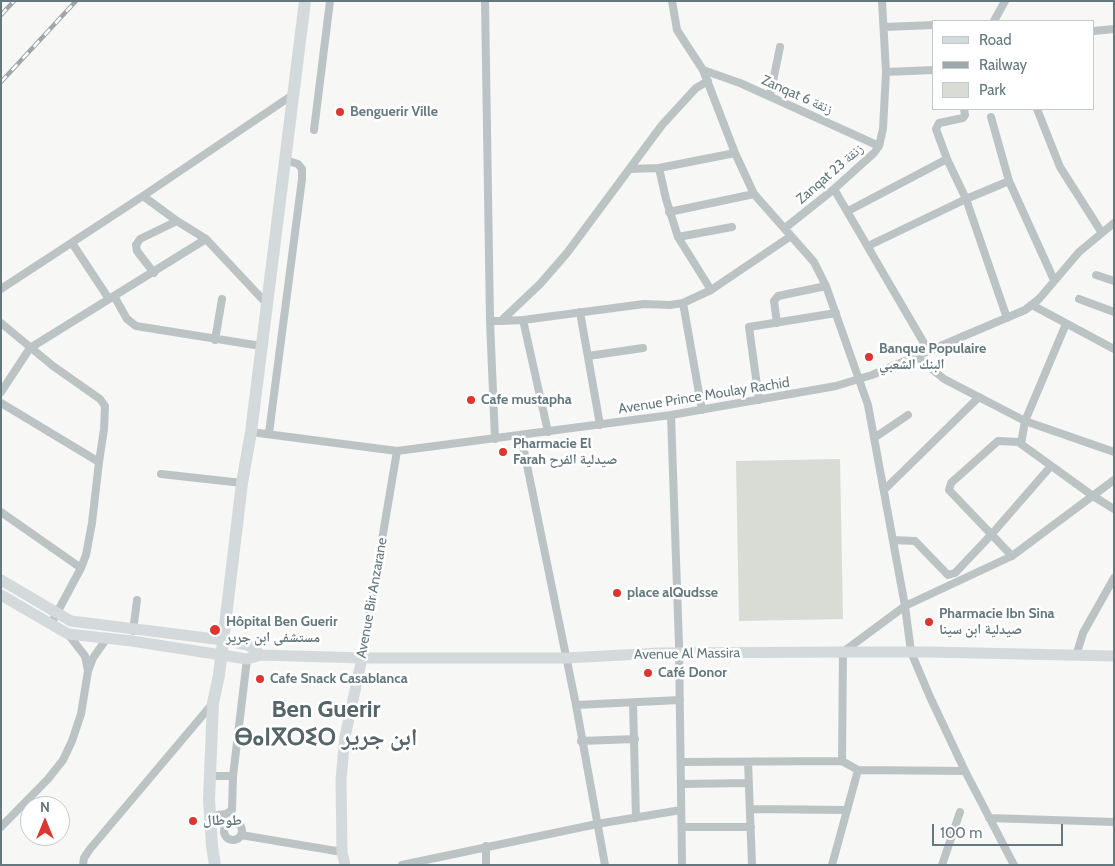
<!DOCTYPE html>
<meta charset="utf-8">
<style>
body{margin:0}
#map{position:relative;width:1115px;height:866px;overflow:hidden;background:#f7f7f5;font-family:Cabin,sans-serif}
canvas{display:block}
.frame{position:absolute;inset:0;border:2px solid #63797f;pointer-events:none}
.legend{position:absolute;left:932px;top:20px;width:162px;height:90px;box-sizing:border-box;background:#fff;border:1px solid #c1c9cc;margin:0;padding:6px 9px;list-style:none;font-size:15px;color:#63797f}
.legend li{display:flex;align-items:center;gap:10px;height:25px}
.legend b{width:25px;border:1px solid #c1c9cc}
.north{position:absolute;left:20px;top:796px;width:50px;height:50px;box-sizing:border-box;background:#fff;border:1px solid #c1c9cc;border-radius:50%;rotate:0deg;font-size:14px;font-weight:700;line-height:20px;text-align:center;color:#63797f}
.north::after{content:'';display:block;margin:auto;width:18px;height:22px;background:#dd352f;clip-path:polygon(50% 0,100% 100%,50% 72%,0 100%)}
.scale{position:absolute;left:932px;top:824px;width:131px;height:22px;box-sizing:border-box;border:2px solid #63797f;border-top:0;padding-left:6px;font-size:15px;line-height:18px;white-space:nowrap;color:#63797f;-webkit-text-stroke:4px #fff;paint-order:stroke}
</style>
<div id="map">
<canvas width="1115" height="866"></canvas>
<div class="frame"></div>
<ul class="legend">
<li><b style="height:6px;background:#d4d9db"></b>Road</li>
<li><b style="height:6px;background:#9ea8ab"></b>Railway</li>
<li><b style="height:14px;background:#d8dcd4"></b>Park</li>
</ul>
<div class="north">N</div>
<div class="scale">100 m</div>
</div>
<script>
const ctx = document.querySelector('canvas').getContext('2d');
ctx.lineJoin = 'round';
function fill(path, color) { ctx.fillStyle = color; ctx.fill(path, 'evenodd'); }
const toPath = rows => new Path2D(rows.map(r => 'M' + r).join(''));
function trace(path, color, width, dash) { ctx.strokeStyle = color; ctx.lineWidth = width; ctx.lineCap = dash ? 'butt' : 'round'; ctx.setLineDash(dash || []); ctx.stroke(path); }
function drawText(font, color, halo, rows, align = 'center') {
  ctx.font = font + ' Cabin,"Noto Naskh Arabic","Noto Sans Tifinagh",sans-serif'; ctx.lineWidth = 5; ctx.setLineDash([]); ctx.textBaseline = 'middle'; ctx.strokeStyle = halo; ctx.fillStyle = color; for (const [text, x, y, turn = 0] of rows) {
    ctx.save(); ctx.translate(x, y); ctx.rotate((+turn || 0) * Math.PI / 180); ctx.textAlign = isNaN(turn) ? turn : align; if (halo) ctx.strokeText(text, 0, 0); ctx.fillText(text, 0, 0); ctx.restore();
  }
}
const green = toPath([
 [840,459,843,619,739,621,736,461]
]);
const street = toPath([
 [485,1,490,321,495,439],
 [672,1,677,30,703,70,735,153,754,194,814,262,826,286,868,405,905,606,911,652,930,697,965,771,1014,865],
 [994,21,1005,1],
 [884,27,934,25],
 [1094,31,1114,29],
 [703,70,740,83,879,146],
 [886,72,934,70],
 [770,96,780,47],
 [964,109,965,115,963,118,939,123,936,129,947,159,966,199,1007,318],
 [1037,109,1060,167,1102,233],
 [991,117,1009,181,1054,280],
 [314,130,330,1],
 [659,168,666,199,678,237,711,290],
 [630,169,659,168,735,153],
 [834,189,928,350],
 [143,196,177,221,206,239,266,303],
 [848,211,947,159],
 [669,212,754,194],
 [785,228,834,189,874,153,879,146,883,129,886,72,882,1],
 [678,237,732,227],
 [72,243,109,299],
 [868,246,966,199,1009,181],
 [154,273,137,251,136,245,140,239,177,221],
 [1096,275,1114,281],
 [1,289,143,196,294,94],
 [114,296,127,319,136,326,261,346],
 [1079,299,1114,312],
 [683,303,702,410],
 [1032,305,1114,349],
 [580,312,600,425],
 [523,320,548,432],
 [490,321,501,321,540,284,567,253,662,125,696,88,708,81],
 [501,321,523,320,644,304,670,305,683,303,711,290,791,236],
 [1,323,53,366,100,399,105,406,104,429,99,462,92,523,86,555,81,568,51,624],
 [777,323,774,301,778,296,826,286],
 [1066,324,1025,421,1021,444,1093,496,1114,509],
 [215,340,222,299],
 [915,355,944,379,1025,421,1114,452],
 [588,356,643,348],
 [1,392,30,348,206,239],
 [759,400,749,327,836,313],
 [1,403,99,462],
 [671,415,679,645,682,865],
 [251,432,397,451,671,415,836,386,872,375,1025,310,1039,299,1079,252,1114,223],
 [269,433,302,179,302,169,298,164,285,160],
 [521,436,576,705,605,865],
 [874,438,908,415],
 [161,474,242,483],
 [884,490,979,397],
 [1,512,81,568],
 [893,540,915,541,948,575,955,573,991,535,1051,466],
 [1012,556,949,490,951,483,998,441,1020,442],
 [133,631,137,600],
 [68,634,85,656,88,671],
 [1076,656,1083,633,1114,578],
 [362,658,397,451],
 [633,703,636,818],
 [576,705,680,700],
 [581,741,635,739],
 [842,761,843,652,905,606,1012,556,1114,480],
 [681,762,842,761,858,770,965,771],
 [748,762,752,865],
 [209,776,233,776],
 [681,784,749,783],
 [750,809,847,810],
 [210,816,226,814,232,810,233,776,247,659],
 [989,818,1114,822],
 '224 831a9 9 0 1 1 18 0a9 9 0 1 1-18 0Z',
 [1,827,48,779,63,760,72,741,81,714,88,671,93,658,107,638],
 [682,827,751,827],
 [241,835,342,852],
 [83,865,84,858,90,849,213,703],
 [402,865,597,824,681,810],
 [486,865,486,846],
 [832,865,858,770],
 [942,865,960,812]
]);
const secondary = toPath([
 [1,580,71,621,223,640,248,645,261,655],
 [1,595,68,634,132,641,247,659,261,655,362,658,566,658,660,653,843,652,929,652,1114,656],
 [345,865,342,852,341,779,345,737,362,658]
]);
const primary = toPath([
 [215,865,212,846,209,799,213,703,219,675,242,483,251,432,305,1]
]);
const rail = toPath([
 [1,15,14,1],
 [1,82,76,1]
]);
const markers = [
 [340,112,5,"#dd352f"],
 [869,357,5,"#dd352f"],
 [471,400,5,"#dd352f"],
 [503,452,5,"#dd352f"],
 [617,593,5,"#dd352f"],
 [929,622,5,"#dd352f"],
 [215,630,6,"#dd352f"],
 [648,673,5,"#dd352f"],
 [260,679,5,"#dd352f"],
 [193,821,5,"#dd352f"]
];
const streetNames = [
 ["Zanqat 6 زنقة",797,95,24],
 ["Zanqat 23 زنقة",830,174,-41],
 ["Avenue Prince Moulay Rachid",704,396,-9],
 ["Avenue Bir Anzarane",372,598,-80],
 ["Avenue Al Massira",687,654,-1]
];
const poiNames = [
 ["Benguerir Ville",350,112],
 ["Banque Populaire",879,349],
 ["البنك الشعبي",879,365],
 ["Cafe mustapha",481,400],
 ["Pharmacie El",513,444],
 ["Farah صيدلية الفرح",513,460],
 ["place alQudsse",627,593],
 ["Pharmacie Ibn Sina",939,614],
 ["صيدلية ابن سينا",939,630],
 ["Hôpital Ben Guerir",226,622],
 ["مستشفى ابن جرير",226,638],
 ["Café Donor",658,673],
 ["Cafe Snack Casablanca",270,679],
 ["طوطال",203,821]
];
const townNames = [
 ["Ben Guerir",326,710],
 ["ⴱⴰⵏⴳⵔⵉⵔ ابن جرير",326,738]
];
fill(green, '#d8dcd4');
trace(street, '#bcc3c5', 8);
trace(secondary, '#d4d9db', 11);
trace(primary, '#d4d9db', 12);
trace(rail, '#9ea8ab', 4.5);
trace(rail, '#fff', 2.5, [8]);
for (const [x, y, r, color] of markers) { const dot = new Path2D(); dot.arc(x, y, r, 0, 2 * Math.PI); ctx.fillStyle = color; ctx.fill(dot); trace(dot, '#fff', 2); }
drawText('14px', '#63797f', '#fff', streetNames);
drawText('bold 14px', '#63797f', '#fff', poiNames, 'left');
drawText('bold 24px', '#55656a', '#fff', townNames);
</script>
